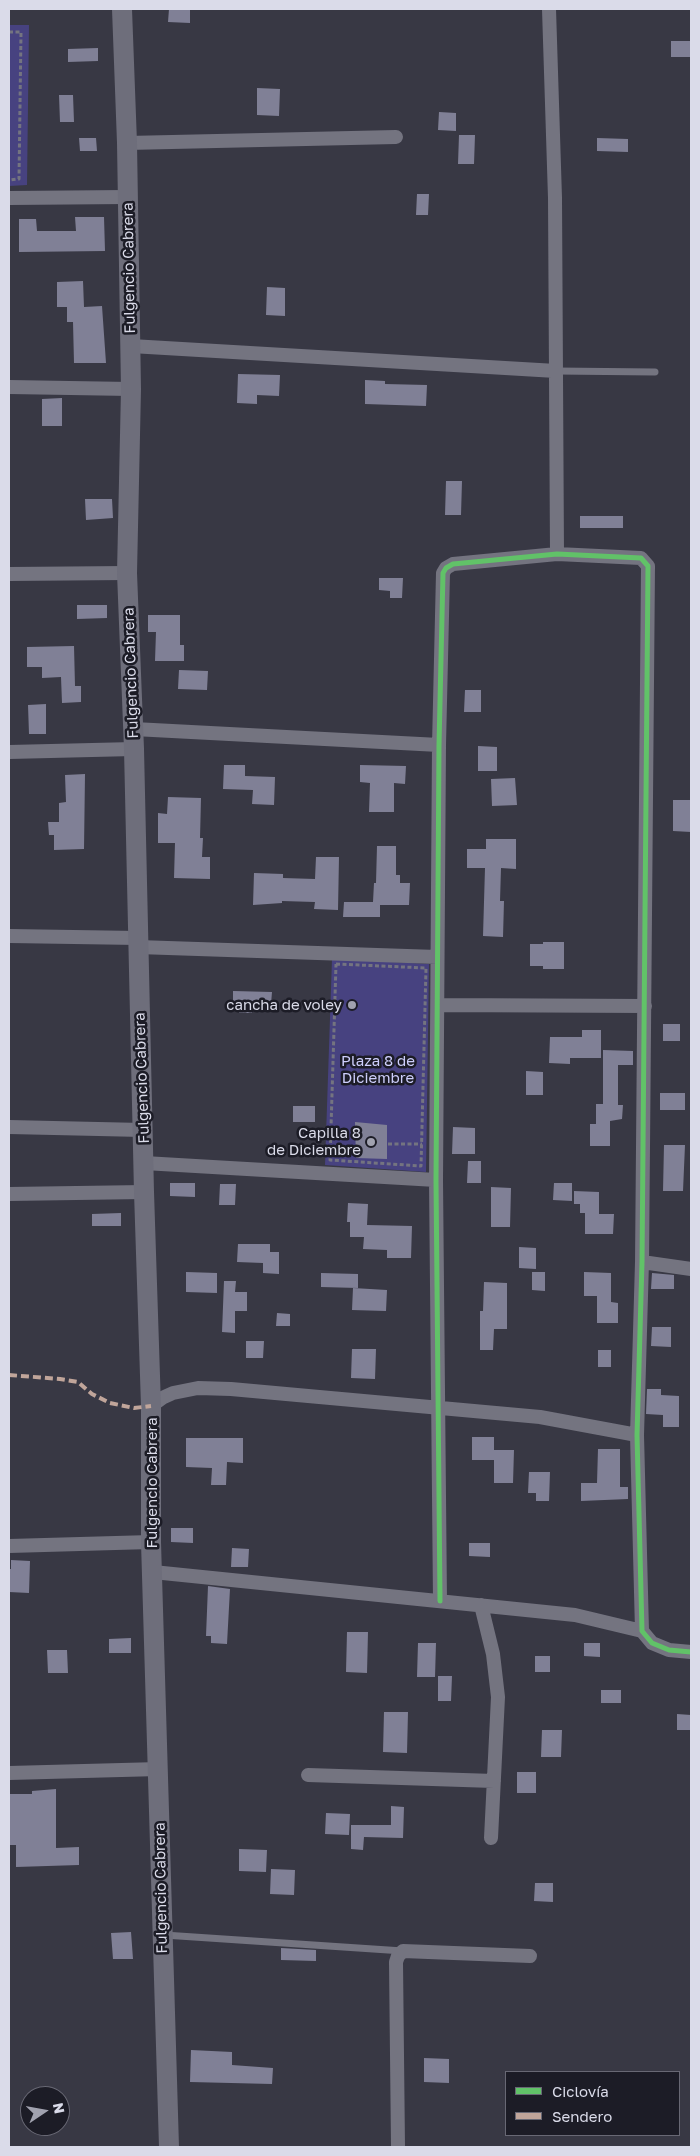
<!DOCTYPE html>
<meta charset="utf-8">
<style>
body{margin:0}
#map{position:relative;width:700px;height:2156px;overflow:hidden;background:#383844;font-family:"Golos Text",sans-serif}
canvas{display:block}
.frame{position:absolute;inset:0;border:10px solid #dadbe9;pointer-events:none}
.legend{position:absolute;left:505px;top:2071px;width:175px;height:65px;box-sizing:border-box;background:#1c1c26;border:1px solid #686874;margin:0;padding:6px 9px;list-style:none;font-size:15px;color:#dadbe9}
.legend li{display:flex;align-items:center;gap:10px;height:25px}
.legend b{width:25px;border:1px solid #686874}
.north{position:absolute;left:20px;top:2086px;width:50px;height:50px;box-sizing:border-box;background:#1c1c26;border:1px solid #686874;border-radius:50%;rotate:78deg;font-size:14px;font-weight:700;line-height:20px;text-align:center;color:#dadbe9}
.north::after{content:'';display:block;margin:auto;width:18px;height:22px;background:#a1a2af;clip-path:polygon(50% 0,100% 100%,50% 72%,0 100%)}
</style>
<div id="map">
<canvas width="700" height="2156"></canvas>
<div class="frame"></div>
<ul class="legend">
<li><b style="height:6px;background:#61c268"></b>Ciclovía</li>
<li><b style="height:6px;background:#c0a59a"></b>Sendero</li>
</ul>
<div class="north">N</div>
</div>
<script>
const ctx = document.querySelector('canvas').getContext('2d');
ctx.lineJoin = 'round';
function fill(path, color) { ctx.fillStyle = color; ctx.fill(path, 'evenodd'); }
const toPath = rows => new Path2D(rows.map(r => 'M' + r).join(''));
function trace(path, color, width, dash) { ctx.strokeStyle = color; ctx.lineWidth = width; ctx.lineCap = dash ? 'butt' : 'round'; ctx.setLineDash(dash || []); ctx.stroke(path); }
function drawText(font, color, halo, rows, align = 'center') {
  ctx.font = font + ' "Golos Text",sans-serif'; ctx.lineWidth = 5; ctx.setLineDash([]); ctx.textBaseline = 'middle'; ctx.strokeStyle = halo; ctx.fillStyle = color; for (const [text, x, y, turn = 0] of rows) {
    ctx.save(); ctx.translate(x, y); ctx.rotate((+turn || 0) * Math.PI / 180); ctx.textAlign = isNaN(turn) ? turn : align; if (halo) ctx.strokeText(text, 0, 0); ctx.fillText(text, 0, 0); ctx.restore();
  }
}
const green = toPath([
 [9,25,29,25,27,185,9,186],
 [332,959,429,964,426,1172,325,1165]
]);
const building = toPath([
 [169,9,190,9,190,23,168,22],
 [671,41,691,41,691,57,671,57],
 [98,48,98,61,68,62,68,49],
 [257,88,280,89,279,116,257,115],
 [59,95,73,95,74,122,60,122],
 [439,112,456,113,456,131,438,130],
 [459,135,475,135,474,164,458,164],
 [79,138,96,138,97,151,80,151],
 [597,138,628,139,628,152,597,151],
 [417,194,429,194,428,215,416,215],
 [75,217,104,217,105,251,19,252,19,219,36,219,37,231,76,231],
 [83,281,84,307,102,306,106,363,74,363,73,322,67,322,67,307,57,307,57,282],
 [267,287,285,288,285,316,266,315],
 [238,374,280,375,279,396,257,395,257,404,237,403],
 [365,380,385,381,385,384,427,385,426,406,365,404],
 [62,398,62,426,42,426,42,399],
 [446,481,462,481,461,515,445,515],
 [85,499,112,499,113,518,86,520],
 [580,516,623,516,623,528,580,528],
 [379,578,403,578,402,598,390,598,390,591,379,590],
 [77,605,107,605,107,618,77,619],
 [148,615,180,615,180,645,184,645,184,661,155,661,156,632,148,632],
 [74,646,75,686,81,686,81,702,62,703,61,677,42,678,42,667,27,667,27,647],
 [179,670,208,671,207,690,178,689],
 [465,690,481,690,481,712,464,712],
 [46,704,46,734,29,734,28,705],
 [478,746,497,747,497,771,478,771],
 [224,765,245,765,245,776,275,777,274,805,252,804,253,790,223,789],
 [360,765,406,766,405,784,394,783,394,812,369,812,370,783,360,782],
 [85,774,84,849,54,850,54,835,49,835,48,822,59,822,59,803,66,802,65,775],
 [515,778,517,805,492,806,491,779],
 [168,797,201,798,200,838,203,838,202,857,210,857,210,879,174,878,175,843,158,843,158,813,167,814],
 [673,800,691,800,691,832,673,831],
 [486,839,516,839,516,869,501,868,500,901,504,901,503,937,483,936,485,868,467,868,467,849,486,849],
 [377,846,396,846,396,875,400,875,400,883,410,883,409,905,380,905,380,917,343,917,344,902,373,902,374,883,376,883],
 [316,857,339,857,338,910,314,909,315,902,282,901,282,903,253,905,254,873,283,874,283,878,315,879],
 [543,942,564,942,564,969,543,969,543,966,530,966,530,944,543,944],
 [233,991,272,992,271,1004,253,1004,252,1013,239,1013,240,1003,233,1003],
 [663,1024,680,1024,680,1041,663,1041],
 [582,1030,601,1030,601,1058,570,1058,570,1064,549,1063,550,1037,582,1037],
 [603,1050,633,1051,633,1065,618,1065,618,1105,623,1105,622,1119,610,1121,610,1146,590,1146,590,1124,596,1124,596,1104,603,1104],
 [526,1071,543,1072,543,1095,526,1095],
 [660,1093,685,1093,685,1110,660,1110],
 [293,1106,315,1106,315,1122,293,1122],
 [355,1122,387,1125,387,1159,356,1158],
 [453,1127,475,1128,475,1154,452,1154],
 [664,1145,685,1145,683,1191,663,1191],
 [468,1161,481,1161,481,1183,467,1183],
 [170,1183,195,1183,195,1197,170,1196],
 [554,1183,572,1183,572,1201,553,1200],
 [220,1184,236,1184,235,1205,219,1205],
 [491,1187,511,1188,510,1227,491,1227],
 [574,1191,599,1192,599,1214,614,1214,613,1234,585,1234,585,1213,580,1213,580,1204,574,1204],
 [348,1203,368,1204,367,1225,412,1226,411,1258,387,1258,387,1250,363,1249,364,1237,350,1237,350,1222,347,1222],
 [121,1213,121,1226,92,1226,92,1214],
 [238,1244,270,1244,270,1252,279,1252,279,1274,263,1273,263,1263,237,1262],
 [519,1247,536,1248,536,1269,519,1268],
 [186,1272,217,1273,217,1293,186,1292],
 [532,1272,545,1272,545,1291,532,1290],
 [584,1272,611,1273,611,1302,618,1303,618,1323,597,1323,597,1296,584,1296],
 [321,1273,358,1274,358,1288,321,1287],
 [652,1273,674,1275,674,1289,651,1289],
 [224,1281,236,1281,235,1292,247,1292,247,1311,235,1311,235,1333,222,1332],
 [484,1282,507,1283,507,1329,494,1329,493,1350,480,1350,480,1311,483,1311],
 [353,1288,387,1290,386,1311,352,1310],
 [277,1313,290,1314,290,1326,276,1326],
 [652,1327,671,1327,671,1347,651,1346],
 [246,1341,264,1341,263,1358,246,1358],
 [352,1349,376,1349,375,1379,351,1378],
 [598,1350,611,1350,611,1367,598,1367],
 [647,1389,661,1389,661,1395,679,1396,679,1427,663,1427,663,1415,646,1414],
 [472,1437,494,1437,494,1450,514,1450,513,1483,494,1483,494,1451,494,1460,472,1460],
 [186,1438,243,1438,243,1463,227,1462,226,1485,211,1485,212,1468,186,1467],
 [598,1449,620,1449,620,1487,628,1487,628,1499,581,1501,581,1483,597,1483],
 [529,1472,550,1472,549,1501,536,1501,536,1493,528,1493],
 [171,1528,193,1528,193,1543,171,1542],
 [469,1543,490,1543,490,1557,469,1556],
 [232,1548,249,1549,248,1567,231,1567],
 [11,1560,30,1561,29,1593,9,1592,9,1569,11,1569],
 [208,1586,230,1589,227,1644,211,1643,211,1636,206,1636],
 [347,1632,368,1632,367,1673,346,1672],
 [131,1638,131,1653,109,1653,109,1639],
 [418,1643,436,1643,435,1677,417,1677],
 [584,1643,600,1643,600,1657,584,1656],
 [47,1650,67,1650,68,1673,48,1673],
 [535,1656,550,1656,550,1672,535,1672],
 [438,1676,452,1676,451,1701,438,1701],
 [601,1690,621,1690,621,1703,601,1703],
 [384,1712,408,1712,407,1753,383,1752],
 [677,1714,691,1715,691,1730,677,1730],
 [542,1730,562,1730,561,1757,541,1757],
 [517,1772,536,1772,536,1793,517,1793],
 [56,1789,56,1848,79,1847,79,1865,16,1867,16,1845,9,1845,9,1794,32,1794,32,1791],
 [391,1806,404,1807,403,1838,364,1837,363,1850,351,1849,351,1825,391,1825],
 [326,1813,350,1814,349,1835,325,1834],
 [239,1849,267,1850,266,1872,239,1871],
 [271,1869,295,1870,294,1895,270,1894],
 [535,1883,553,1883,553,1902,534,1901],
 [131,1932,133,1959,113,1959,111,1933],
 [281,1948,316,1950,316,1961,281,1960],
 [191,2050,232,2052,232,2065,273,2068,272,2084,190,2082],
 [424,2058,449,2059,449,2083,424,2082]
]);
const path = toPath([
 [9,32,21,32,19,179,9,180],
 [336,964,426,968,421,1166,330,1160,336,964],
 [388,1144,422,1144]
]);
const lane = toPath([
 [556,371,655,372],
 [164,1935,403,1951]
]);
const street = toPath([
 [549,9,555,198,557,554],
 [127,143,396,137],
 [9,198,127,197],
 [131,346,556,371],
 [9,387,131,389],
 [9,574,127,573],
 [134,729,439,745],
 [9,752,134,749],
 [9,936,138,938],
 [138,947,437,957],
 [439,1005,645,1006],
 [9,1127,143,1130],
 [144,1163,436,1180],
 [9,1194,144,1192],
 [642,1262,691,1269],
 [151,1406,162,1398,173,1393,198,1388,231,1389,540,1417,637,1435],
 [9,1546,151,1542],
 [153,1572,575,1615,642,1631],
 [440,1601,436,1180,439,745,443,573,446,568,453,564,557,554,641,558,648,566,642,1262,637,1435,642,1631,652,1643,669,1650,691,1652],
 [481,1605,493,1654,498,1697,491,1838],
 [9,1773,159,1769],
 [308,1775,494,1781],
 [398,2147,396,1962,398,1956,403,1951,530,1956]
]);
const secondary = toPath([
 [122,9,127,143,131,389,127,573,134,749,144,1192,151,1406,151,1542,169,2147]
]);
const quiet = toPath([
 [9,1375,60,1379,78,1382,92,1394,110,1403,134,1408,151,1406]
]);
const cycleway = toPath([
 [440,1601,436,1180,439,745,443,573,446,568,453,564,557,554,641,558,648,566,642,1262,637,1435,642,1631,652,1643,669,1650,691,1652]
]);
const markers = [
 [352,1005,5,"#a1a2af"],
 [371,1142,5,"#a1a2af"]
];
const streetNames = [
 ["Fulgencio Cabrera",129,268,-91],
 ["Fulgencio Cabrera",131,673,-92],
 ["Fulgencio Cabrera",142,1078,-92],
 ["Fulgencio Cabrera",152,1483,-90],
 ["Fulgencio Cabrera",161,1888,-91]
];
const poiNames = [
 ["cancha de voley",342,1005],
 ["Capilla 8",361,1133],
 ["de Diciembre",361,1150]
];
const parkNames = [
 ["Plaza 8 de",378,1061],
 ["Diciembre",378,1078]
];
fill(green, '#474280');
fill(building, '#808096');
trace(path, '#747480', 3, [4, 2.5]);
trace(lane, '#747480', 7);
trace(street, '#747480', 14);
trace(secondary, '#6e6e7b', 20);
trace(quiet, '#c0a59a', 4, [8, 4]);
trace(cycleway, '#61c268', 5);
for (const [x, y, r, color] of markers) { const dot = new Path2D(); dot.arc(x, y, r, 0, 2 * Math.PI); ctx.fillStyle = color; ctx.fill(dot); trace(dot, '#1c1c26', 2); }
drawText('15px', '#dadbe9', '#1c1c26', streetNames);
drawText('15px', '#dadbe9', '#1c1c26', poiNames, 'right');
drawText('15px', '#cecffc', '#1c1c26', parkNames);
</script>
